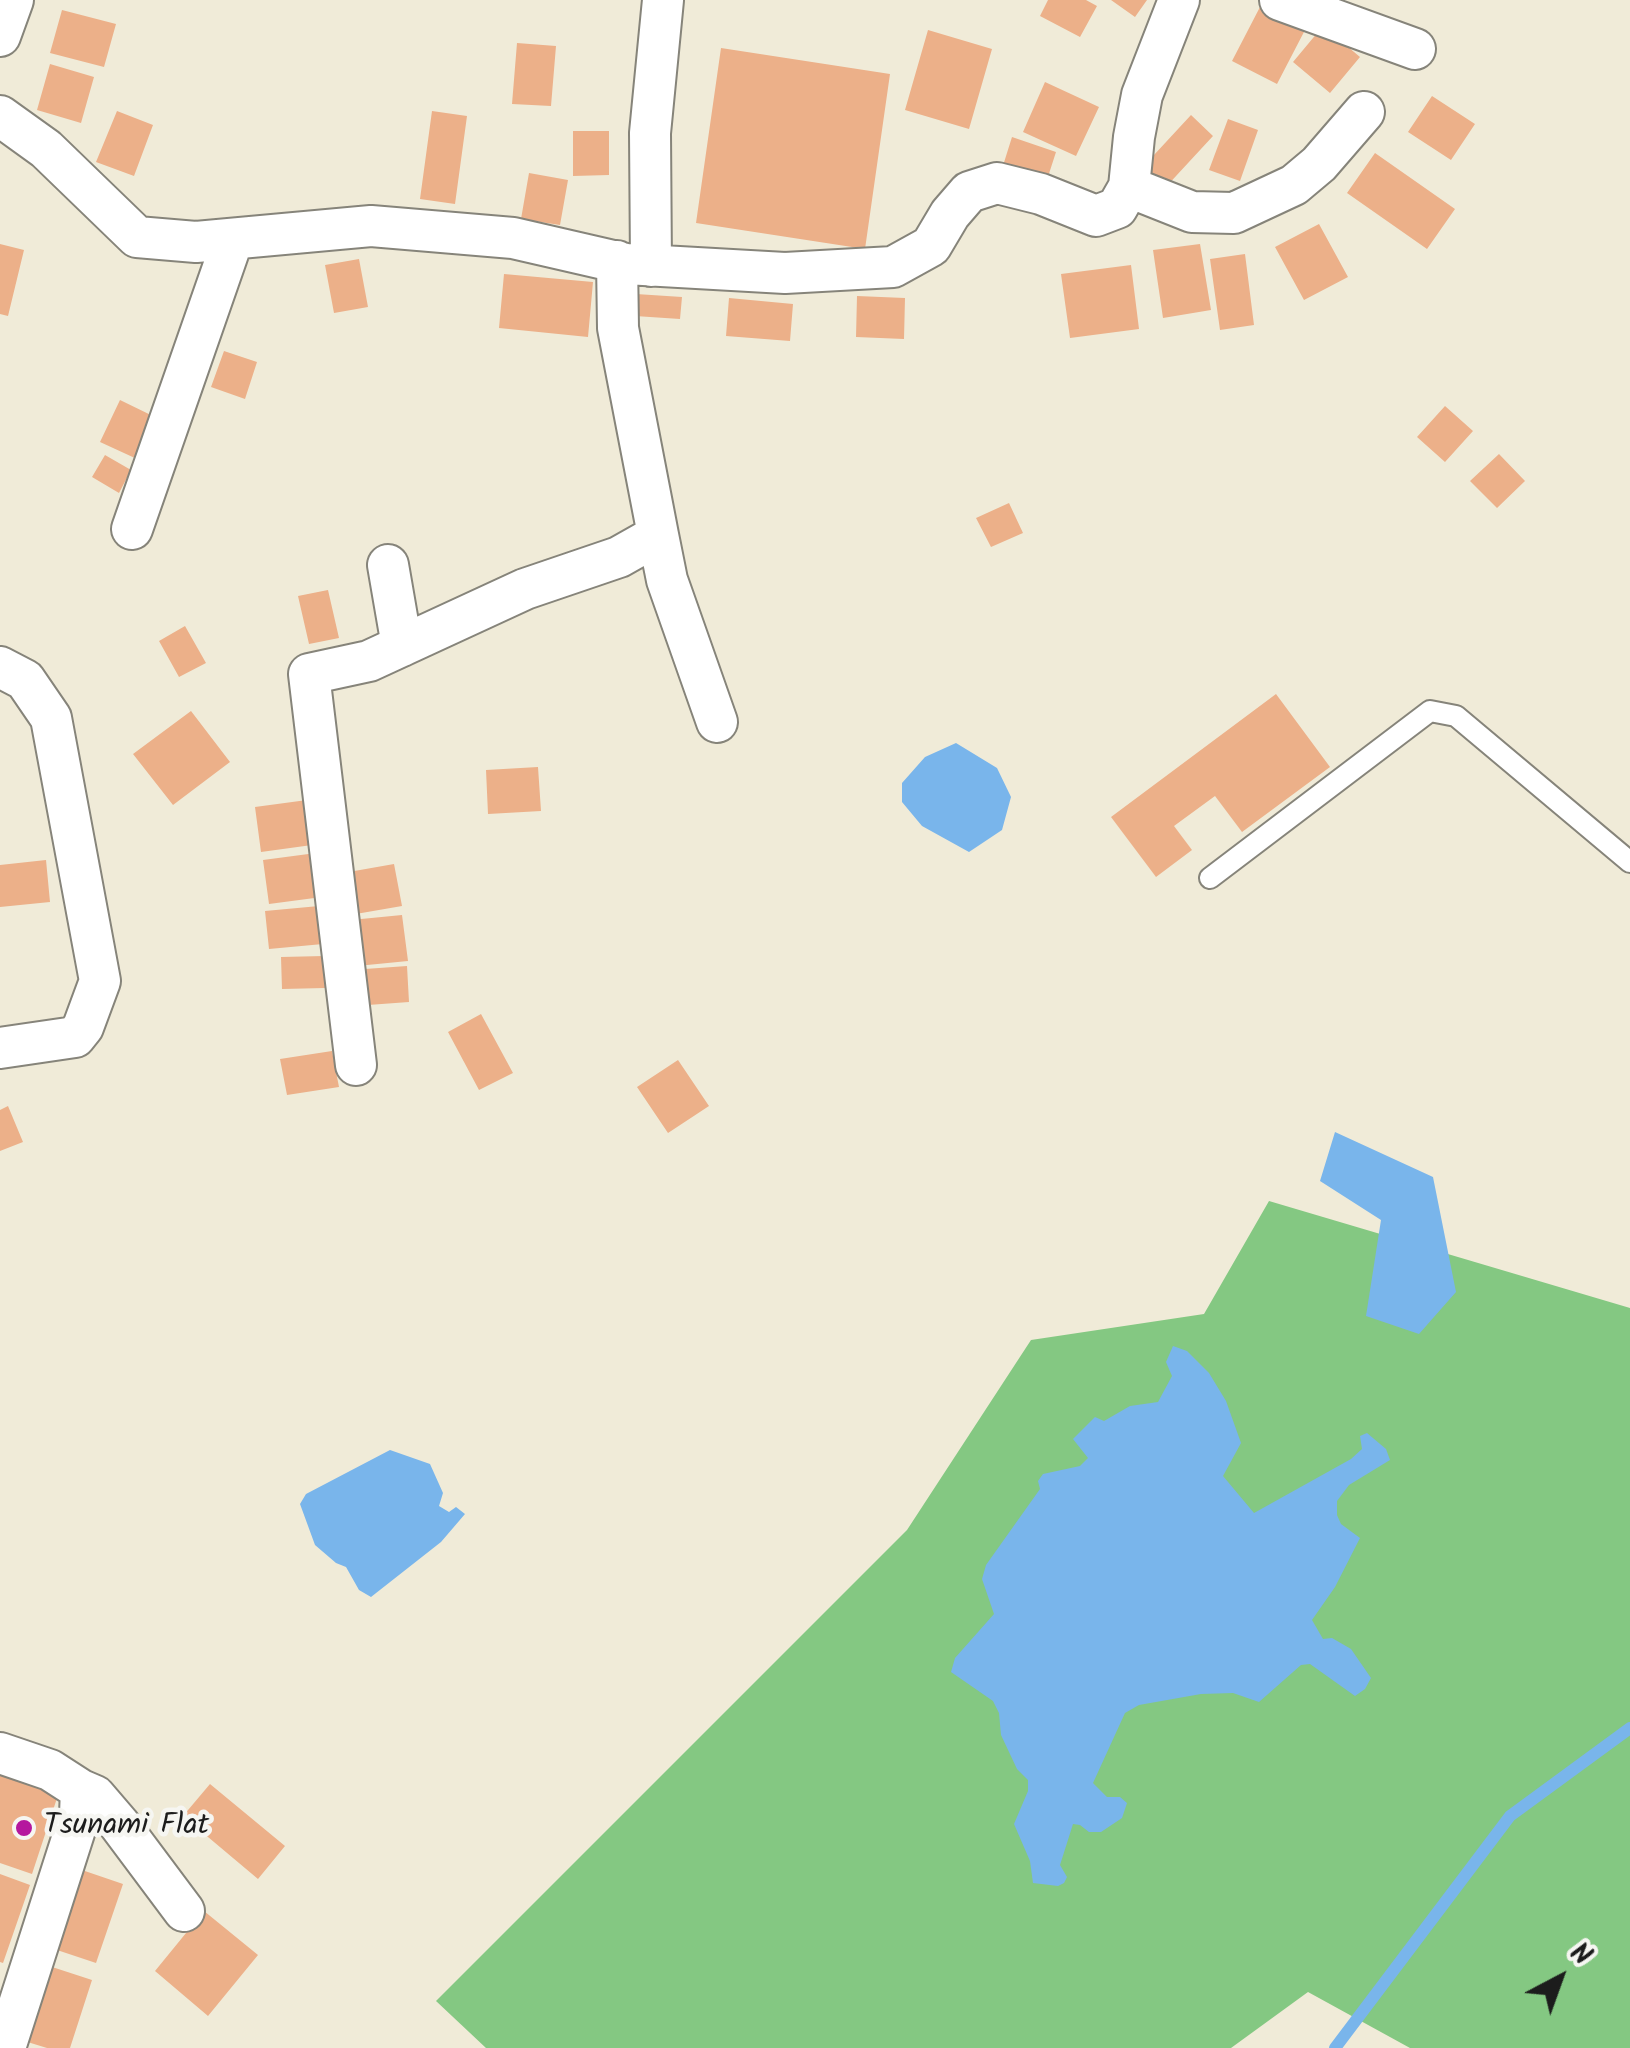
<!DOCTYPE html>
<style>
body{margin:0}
#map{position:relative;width:1630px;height:2048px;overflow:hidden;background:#f0ebd8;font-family:Kalam,sans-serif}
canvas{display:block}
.north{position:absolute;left:1510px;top:1928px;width:100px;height:100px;-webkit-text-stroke:8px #f6f6f2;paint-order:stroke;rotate:41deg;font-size:28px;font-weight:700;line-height:40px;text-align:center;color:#1c1c1c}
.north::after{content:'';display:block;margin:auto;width:35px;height:45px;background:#1c1c1c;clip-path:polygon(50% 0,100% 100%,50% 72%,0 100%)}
</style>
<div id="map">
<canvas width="1630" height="2048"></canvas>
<div class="north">N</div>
</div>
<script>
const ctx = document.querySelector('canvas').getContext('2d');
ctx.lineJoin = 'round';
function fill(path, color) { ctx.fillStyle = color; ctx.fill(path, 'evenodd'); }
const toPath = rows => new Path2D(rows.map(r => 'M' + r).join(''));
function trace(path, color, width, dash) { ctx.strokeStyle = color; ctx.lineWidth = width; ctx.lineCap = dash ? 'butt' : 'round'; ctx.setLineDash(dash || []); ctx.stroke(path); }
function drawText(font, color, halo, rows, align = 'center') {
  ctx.font = font + ' Kalam,sans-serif'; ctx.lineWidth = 9; ctx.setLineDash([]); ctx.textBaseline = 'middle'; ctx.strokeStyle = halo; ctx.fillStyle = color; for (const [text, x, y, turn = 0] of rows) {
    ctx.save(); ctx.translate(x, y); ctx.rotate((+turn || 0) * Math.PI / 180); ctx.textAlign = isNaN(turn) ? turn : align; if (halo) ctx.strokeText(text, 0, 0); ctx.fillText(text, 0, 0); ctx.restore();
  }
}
const green = toPath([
 [1269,1201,1630,1308,1630,2048,1410,2048,1308,1992,1231,2048,486,2048,436,2001,907,1530,1031,1340,1204,1314]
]);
const water = toPath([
 [956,743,997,768,1011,797,1002,830,969,852,922,826,902,802,902,783,925,757],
 [1335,1132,1433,1177,1456,1292,1419,1334,1366,1316,1381,1220,1320,1181],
 [1173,1346,1187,1351,1209,1373,1226,1401,1241,1443,1223,1476,1254,1513,1351,1459,1362,1449,1360,1436,1367,1433,1386,1449,1390,1460,1349,1485,1337,1501,1337,1515,1341,1524,1360,1538,1335,1587,1312,1620,1323,1639,1332,1638,1351,1649,1371,1678,1365,1689,1355,1696,1310,1664,1301,1665,1259,1702,1233,1693,1201,1694,1139,1705,1125,1713,1093,1783,1107,1797,1120,1797,1127,1803,1122,1818,1101,1832,1089,1832,1080,1825,1073,1824,1060,1865,1067,1877,1064,1883,1058,1886,1033,1883,1030,1861,1014,1824,1028,1791,1028,1780,1017,1769,1001,1735,999,1713,993,1701,951,1672,955,1658,994,1614,982,1579,986,1565,1040,1489,1038,1481,1043,1474,1080,1466,1088,1458,1073,1439,1095,1417,1104,1421,1130,1406,1158,1402,1172,1376,1166,1362],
 [390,1450,430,1464,443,1493,439,1506,449,1512,456,1507,465,1514,441,1542,371,1597,359,1590,346,1567,336,1563,315,1545,300,1504,306,1494]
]);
const stream = toPath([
 [1335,2048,1510,1816,1630,1728]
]);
const building = toPath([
 [1048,0,1086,0,1097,6,1080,37,1040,16],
 [1111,0,1147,0,1135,17],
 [1260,7,1305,30,1277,84,1232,61],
 [62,10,116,24,104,67,50,53],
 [1323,26,1360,57,1330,93,1293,62],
 [928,30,992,49,969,129,905,110],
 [517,43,556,46,551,106,512,104],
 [721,48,890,74,865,249,696,223],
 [50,64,94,77,81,123,37,110],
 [1045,82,1099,107,1076,156,1023,132],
 [1432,96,1475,124,1451,160,1408,132],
 [117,111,153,125,134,176,96,162],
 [432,111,467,116,455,204,420,199],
 [1191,115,1213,136,1164,189,1141,169],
 [1228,119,1258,130,1240,181,1209,170],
 [573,131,609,131,609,175,573,176],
 [1012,137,1056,152,1045,186,1001,172],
 [1375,153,1455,209,1427,249,1347,193],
 [529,173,568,180,560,225,521,219],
 [1319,224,1348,277,1304,300,1275,247],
 [0,244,24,250,8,316,0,314],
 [1200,244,1211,310,1163,318,1153,250],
 [1245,254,1254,325,1220,330,1210,259],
 [359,259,368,307,334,313,325,265],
 [1131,265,1139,329,1070,338,1061,274],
 [504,274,593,282,588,337,499,328],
 [636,294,682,297,680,319,635,316],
 [857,296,905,298,904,339,856,337],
 [729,298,793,304,790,341,726,336],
 [224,351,257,362,245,399,211,387],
 [120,400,157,418,137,459,100,442],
 [1445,406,1473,431,1445,462,1417,437],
 [1499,454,1525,481,1497,508,1470,481],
 [105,455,131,470,119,493,92,477],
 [1009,503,1023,533,991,547,976,518],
 [328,590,339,638,309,644,298,596],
 [185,626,206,663,179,677,159,641],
 [1276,694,1330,767,1242,832,1215,796,1174,826,1192,850,1156,877,1111,817],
 [191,711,230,762,173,805,133,754],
 [538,767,541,811,488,814,486,770],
 [307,800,312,845,261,852,255,807],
 [316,853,322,897,269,904,263,860],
 [46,860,50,902,0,907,0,865],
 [394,864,402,906,350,915,343,873],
 [319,906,323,944,269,949,265,911],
 [402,915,408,961,357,966,351,920],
 [324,956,325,988,282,989,281,957],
 [407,966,409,1002,368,1005,365,969],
 [481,1014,513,1073,479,1090,448,1032],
 [332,1051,339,1087,287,1095,280,1059],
 [678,1060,709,1106,668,1133,637,1087],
 [8,1106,23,1142,0,1151,0,1110],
 [0,1772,59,1792,32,1874,0,1863],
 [210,1784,285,1846,258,1879,183,1816],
 [79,1869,123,1884,96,1963,51,1948],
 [0,1874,30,1885,3,1963,0,1962],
 [204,1911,258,1955,208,2016,155,1971],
 [46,1965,92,1980,70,2048,47,2048,21,2040]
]);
const lane = toPath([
 [1210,878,1430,711,1456,716,1630,862]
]);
const street = toPath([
 [1280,0,1415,49],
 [0,36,13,0],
 [0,116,46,149,137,237,196,242,371,226,513,238,626,264,785,273,893,267,931,246,950,214,969,192,997,183,1041,194,1096,216,1117,208,1129,187,1134,137,1142,95,1179,0],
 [1129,187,1192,212,1234,213,1294,185,1319,164,1364,112],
 [651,266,650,133,663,0],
 [132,529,233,239],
 [658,535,667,580,717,722],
 [388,565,402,646],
 [0,667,25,680,51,718,100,981,83,1027,75,1037,0,1048],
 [356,1065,309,674,369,661,525,589,619,557,658,535,618,328,617,261],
 [0,1753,50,1770,81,1790,80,1814,5,2048],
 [81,1790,95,1796,119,1824,184,1911]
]);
const markers = [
 [24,1828,10,"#b5179e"]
];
const poiNames = [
 ["Tsunami Flat",44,1828]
];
fill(green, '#84c882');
fill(water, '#79b5eb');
trace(stream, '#79b5eb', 12);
fill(building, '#ecb089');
trace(lane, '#86847a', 24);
trace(street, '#86847a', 44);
trace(lane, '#fff', 20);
trace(street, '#fff', 40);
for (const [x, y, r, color] of markers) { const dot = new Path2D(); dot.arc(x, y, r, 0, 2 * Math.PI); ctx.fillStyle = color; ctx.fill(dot); trace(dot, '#f6f6f2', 4); }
drawText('30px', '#1c1c1c', '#f6f6f2', poiNames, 'left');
</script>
